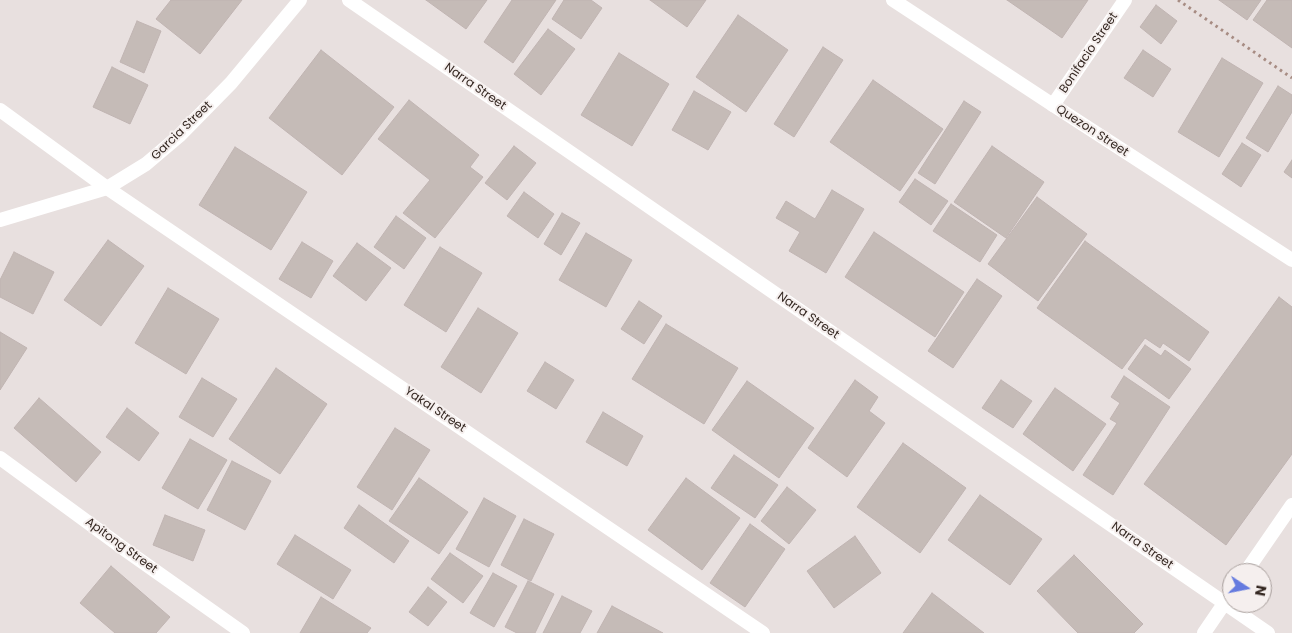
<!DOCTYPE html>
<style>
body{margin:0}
#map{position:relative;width:1292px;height:633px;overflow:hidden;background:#e8e0df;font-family:Poppins,sans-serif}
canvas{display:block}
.north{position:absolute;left:1222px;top:563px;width:50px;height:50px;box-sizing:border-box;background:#f5efee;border:1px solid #a89f9c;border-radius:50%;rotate:101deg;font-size:14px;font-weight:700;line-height:20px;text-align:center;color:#352822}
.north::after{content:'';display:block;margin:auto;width:18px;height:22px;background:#657bdf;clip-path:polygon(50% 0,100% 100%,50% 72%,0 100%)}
</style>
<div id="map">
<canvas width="1292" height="633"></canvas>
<div class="north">N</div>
</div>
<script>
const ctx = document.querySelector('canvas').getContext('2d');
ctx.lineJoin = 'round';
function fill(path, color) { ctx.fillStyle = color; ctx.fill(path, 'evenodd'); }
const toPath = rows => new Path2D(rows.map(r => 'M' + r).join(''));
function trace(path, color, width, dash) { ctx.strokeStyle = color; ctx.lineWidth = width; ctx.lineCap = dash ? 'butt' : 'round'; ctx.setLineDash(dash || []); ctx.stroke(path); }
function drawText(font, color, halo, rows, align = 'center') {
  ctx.font = font + ' Poppins,sans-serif'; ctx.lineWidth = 4; ctx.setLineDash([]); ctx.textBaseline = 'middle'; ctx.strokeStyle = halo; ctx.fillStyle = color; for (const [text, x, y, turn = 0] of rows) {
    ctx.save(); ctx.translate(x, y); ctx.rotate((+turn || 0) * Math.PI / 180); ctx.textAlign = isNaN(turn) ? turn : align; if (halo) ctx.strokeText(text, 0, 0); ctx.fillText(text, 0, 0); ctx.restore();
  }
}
const building = toPath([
 [171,0,242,0,200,54,156,19,171,0],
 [426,0,487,0,466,29,426,0],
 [512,0,556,0,513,63,484,42,512,0],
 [564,0,591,0,602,8,581,39,552,19,564,0],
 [650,0,706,0,687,27,650,0],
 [1007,0,1088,0,1062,38,1007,0],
 [1219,0,1261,0,1247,20,1219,0],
 [1267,0,1292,0,1292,48,1253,20,1267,0],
 [1156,5,1177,21,1161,44,1140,27,1156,5],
 [738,15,788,50,746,112,696,77,738,15],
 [137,21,161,31,144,73,120,62,137,21],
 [548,29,575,49,541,95,514,74,548,29],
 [823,47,843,60,794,137,774,124,823,47],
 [321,50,394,107,342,175,269,118,321,50],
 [1143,50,1171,69,1153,97,1124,78,1143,50],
 [619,53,669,84,632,146,581,115,619,53],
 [1222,58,1263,83,1219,157,1178,132,1222,58],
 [112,67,148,85,130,124,93,107,112,67],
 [873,80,943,129,900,191,830,142,873,80],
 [1278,86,1292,95,1292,112,1268,152,1246,138,1278,86],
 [694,91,731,112,708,150,672,130,694,91],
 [409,100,479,155,470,167,483,177,435,238,403,213,430,180,378,139,409,100],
 [964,101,981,112,935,184,918,173,964,101],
 [1242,143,1261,155,1241,187,1222,174,1242,143],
 [514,146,536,163,507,200,485,183,514,146],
 [992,146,1044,182,1006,238,954,202,992,146],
 [235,147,307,192,271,250,199,205,235,147],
 [1292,160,1292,178,1284,172,1292,160],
 [915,179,948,201,931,225,899,202,915,179],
 [832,190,864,209,826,273,789,251,800,232,776,218,786,201,815,219,832,190],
 [524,192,554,214,538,238,507,216,524,192],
 [1037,197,1087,234,1038,301,988,264,1037,197],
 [951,204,997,235,980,262,933,231,951,204],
 [562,213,580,223,561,255,544,244,562,213],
 [396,216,426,238,404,269,374,247,396,216],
 [874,232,964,292,935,337,845,277,874,232],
 [586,233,632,260,606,307,559,280,586,233],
 [108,240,144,266,101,326,64,300,108,240],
 [1085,241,1209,332,1189,361,1163,343,1160,348,1145,338,1122,369,1037,308,1085,241],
 [302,242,333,261,311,298,279,279,302,242],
 [357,243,391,268,366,301,333,276,357,243],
 [440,247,482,273,446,332,404,305,440,247],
 [14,252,54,272,33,314,0,297,0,280,14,252],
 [977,279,1002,296,953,368,928,351,977,279],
 [168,288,219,319,186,374,135,343,168,288],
 [1279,297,1292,307,1292,454,1226,545,1144,484,1279,297],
 [639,301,662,316,644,344,621,329,639,301],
 [478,308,518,333,481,393,441,367,478,308],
 [666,324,738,368,704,424,632,379,666,324],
 [0,332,27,348,0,390,0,332],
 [1145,345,1161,356,1165,350,1191,369,1169,399,1128,369,1145,345],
 [545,362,574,380,556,409,527,391,545,362],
 [276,368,327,404,280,474,229,439,276,368],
 [1124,376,1170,407,1113,495,1083,475,1117,423,1110,419,1120,403,1111,397,1124,376],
 [202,378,237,399,213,437,179,417,202,378],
 [855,380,878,397,869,411,885,423,847,477,808,448,855,380],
 [1001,380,1032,401,1013,428,982,408,1001,380],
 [747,381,814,428,779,478,712,430,747,381],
 [1055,388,1106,424,1073,471,1023,434,1055,388],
 [39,398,101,452,76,482,14,428,39,398],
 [127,408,159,433,139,461,106,437,127,408],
 [603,412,643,436,627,466,586,442,603,412],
 [395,428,430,450,392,510,357,487,395,428],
 [190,439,227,460,198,509,162,488,190,439],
 [903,443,966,488,920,553,857,507,903,443],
 [734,455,778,485,755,518,711,488,734,455],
 [232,461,271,481,245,530,207,510,232,461],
 [419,478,468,512,439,554,389,521,419,478],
 [686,478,740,518,702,570,648,530,686,478],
 [787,487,816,510,789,544,761,521,787,487],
 [980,495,1042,539,1010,585,948,540,980,495],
 [484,498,516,516,489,567,456,549,484,498],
 [359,505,409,541,394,563,344,528,359,505],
 [165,515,205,530,193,561,153,545,165,515],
 [524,519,554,534,531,581,501,565,524,519],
 [750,524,785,549,745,607,710,583,750,524],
 [295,535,351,570,333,599,277,564,295,535],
 [855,536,881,573,834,608,807,571,855,536],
 [450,553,483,576,463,603,431,579,450,553],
 [1074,555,1143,624,1134,633,1078,633,1037,591,1074,555],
 [111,566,170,617,156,633,115,633,80,603,111,566],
 [493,573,517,586,494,627,470,613,493,573],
 [528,581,554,594,535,633,517,633,505,627,528,581],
 [428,587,447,602,428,626,409,612,428,587],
 [932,593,984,633,903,633,932,593],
 [562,596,592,611,580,633,543,633,562,596],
 [321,597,371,628,367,633,300,633,321,597],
 [612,606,663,633,597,633,612,606]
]);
const path = toPath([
 [1178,0,1292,78]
]);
const minor = toPath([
 [349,0,1268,633],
 [1053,105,1125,0],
 [0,110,107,188,763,633],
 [0,458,127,551,243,633],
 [1245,573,1292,505],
 [1204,633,1232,592]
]);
const tertiary = toPath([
 [893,0,1053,105,1292,260],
 [0,220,107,188,146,164,179,136,231,83,300,0]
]);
const streetNames = [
 ["Bonifacio Street",1089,53,-56],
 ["Narra Street",475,87,35],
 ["Garcia Street",182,131,-44],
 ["Quezon Street",1092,131,33],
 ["Narra Street",808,316,35],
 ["Yakal Street",435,410,34],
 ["Apitong Street",121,546,36],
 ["Narra Street",1142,546,35]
];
fill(building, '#c5bbb7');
trace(building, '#c0b4b2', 1);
trace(path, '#a78c83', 3, [2.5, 4]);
trace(minor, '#fff', 14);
trace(tertiary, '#fff', 14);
drawText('12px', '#352822', '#f5efee', streetNames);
</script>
